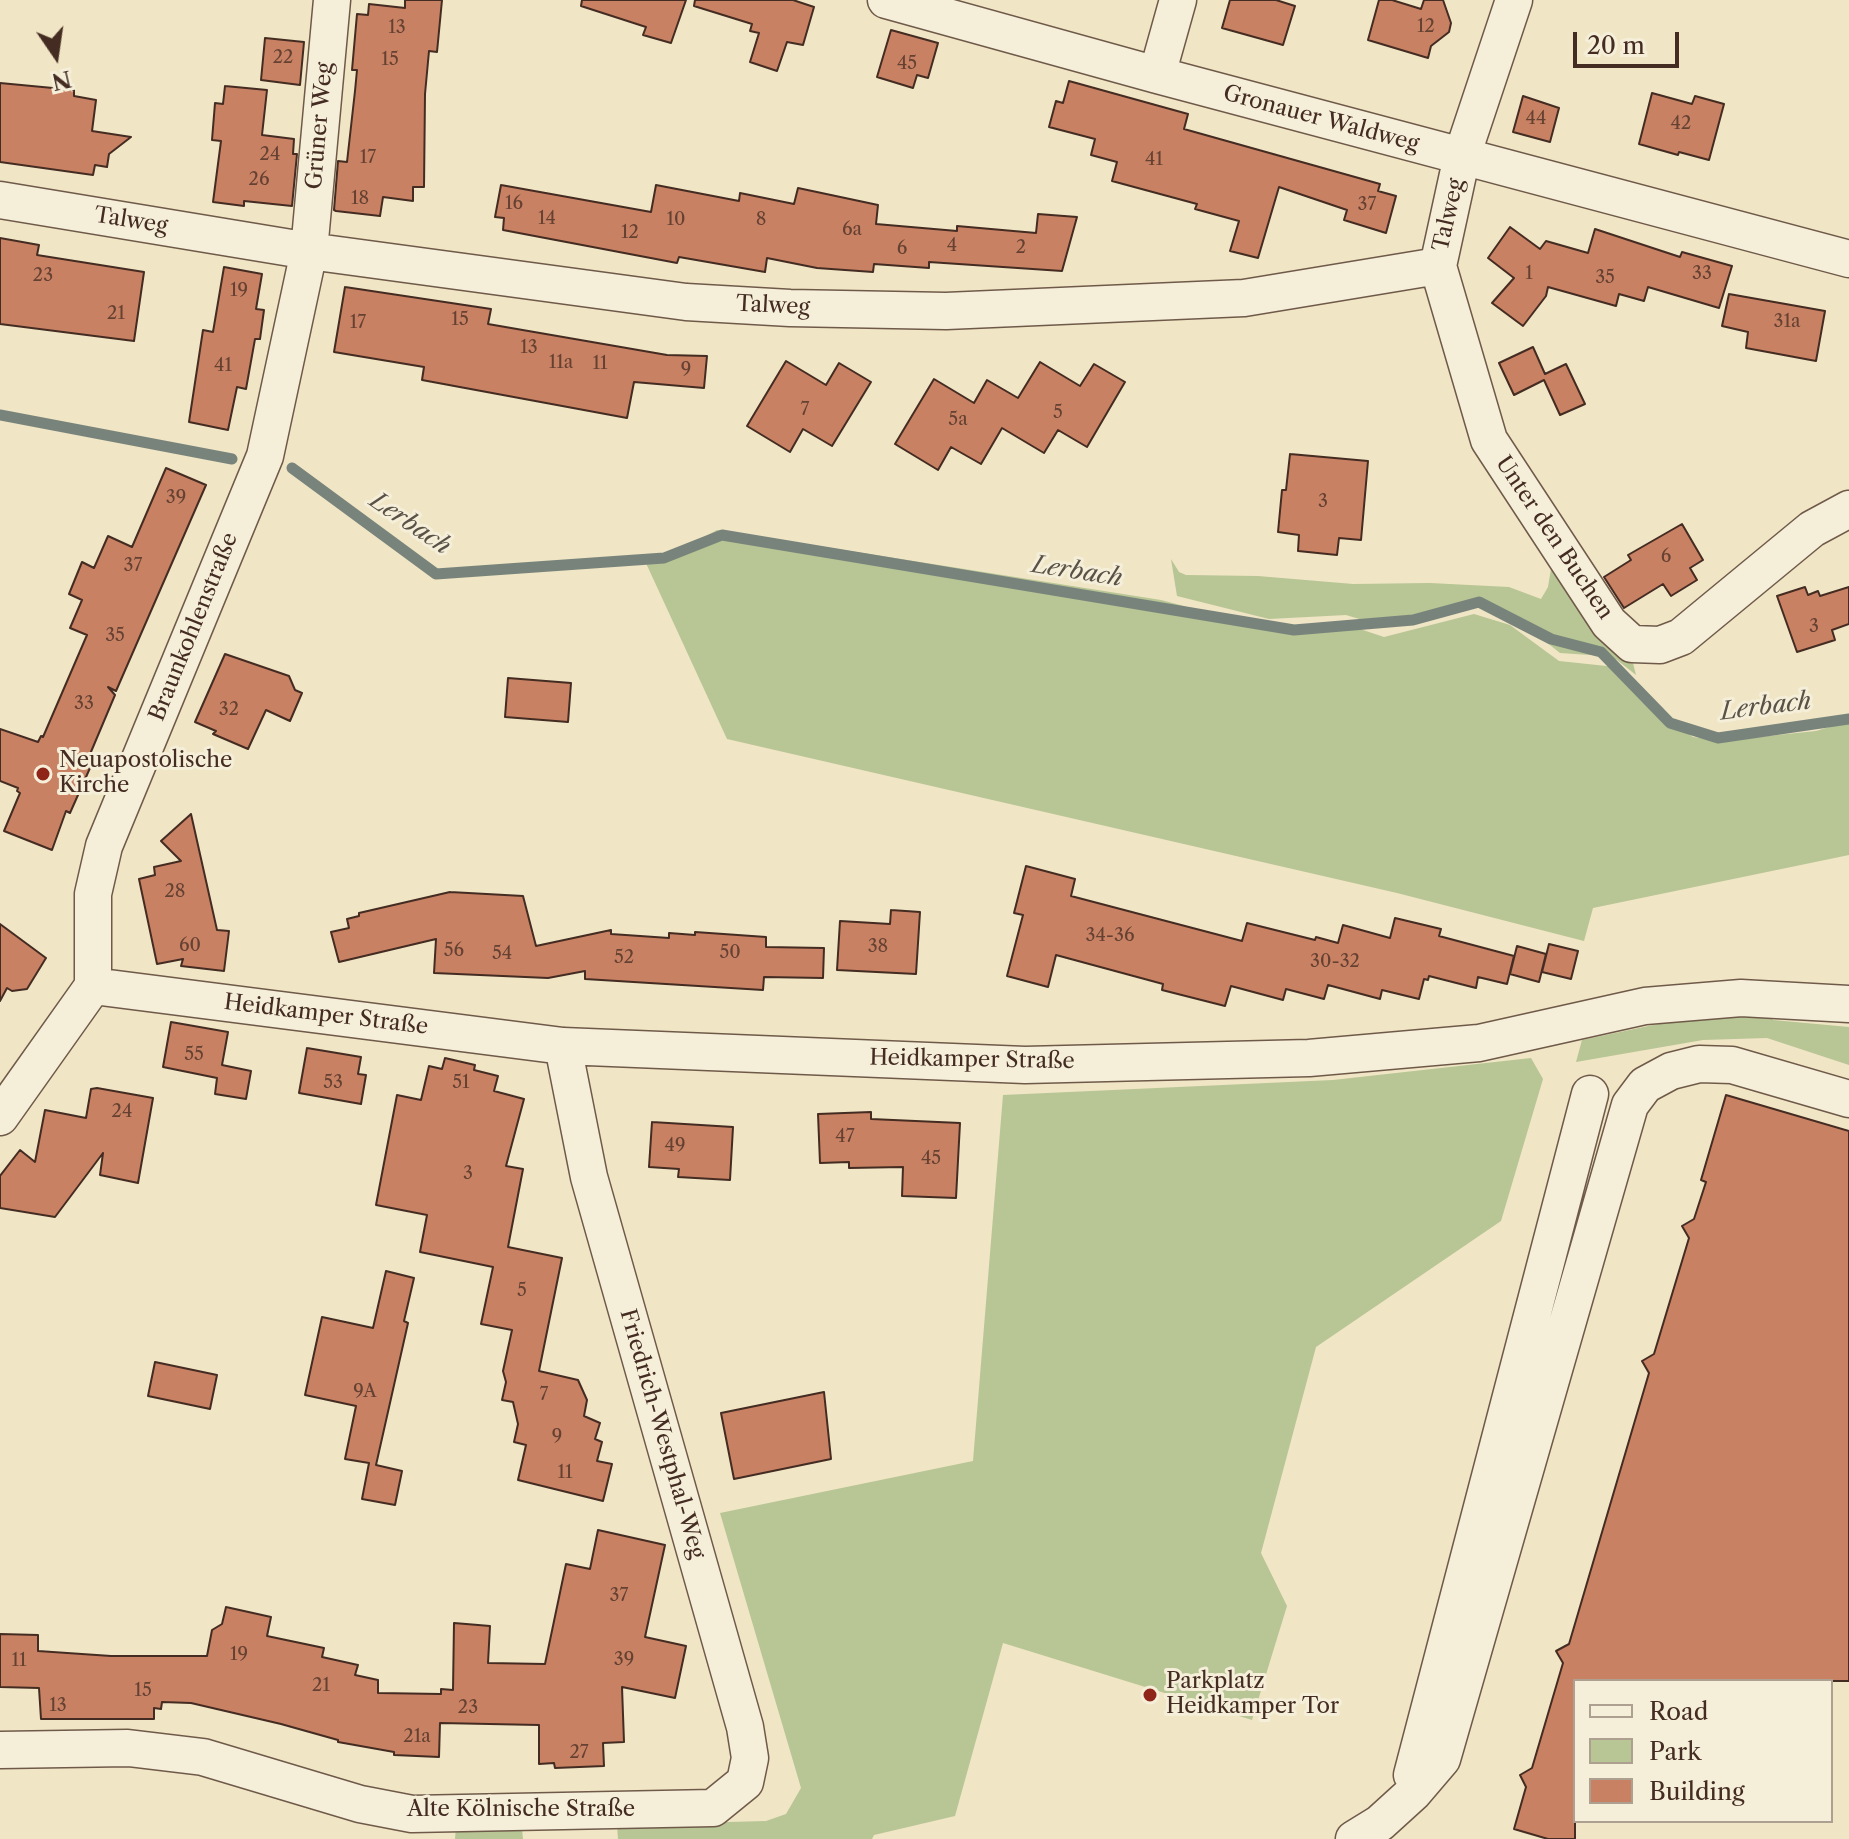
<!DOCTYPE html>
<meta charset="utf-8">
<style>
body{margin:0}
#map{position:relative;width:1849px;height:1839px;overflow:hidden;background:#f0e5c4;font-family:"Libre Caslon Text",serif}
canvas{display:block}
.legend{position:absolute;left:1573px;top:1679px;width:260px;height:144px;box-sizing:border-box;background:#f5eed9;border:2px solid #aea090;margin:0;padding:10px 14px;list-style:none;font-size:24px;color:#442c22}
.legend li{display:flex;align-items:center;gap:16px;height:40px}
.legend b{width:40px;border:2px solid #aea090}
.north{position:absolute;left:16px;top:16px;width:80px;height:80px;-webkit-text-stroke:6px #f5eed9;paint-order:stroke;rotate:167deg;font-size:22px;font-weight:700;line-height:32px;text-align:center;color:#442c22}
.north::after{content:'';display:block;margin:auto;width:28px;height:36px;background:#442c22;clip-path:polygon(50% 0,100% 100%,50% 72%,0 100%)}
.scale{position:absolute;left:1573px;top:32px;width:106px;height:36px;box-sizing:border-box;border:4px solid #442c22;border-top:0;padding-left:10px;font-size:24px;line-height:28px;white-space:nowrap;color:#442c22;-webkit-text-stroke:6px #f5eed9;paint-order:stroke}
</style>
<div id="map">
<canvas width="1849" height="1839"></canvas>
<ul class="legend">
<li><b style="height:10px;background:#f5eed9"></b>Road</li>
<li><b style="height:22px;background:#b8c595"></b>Park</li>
<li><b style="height:22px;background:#c98164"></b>Building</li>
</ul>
<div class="north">N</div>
<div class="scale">20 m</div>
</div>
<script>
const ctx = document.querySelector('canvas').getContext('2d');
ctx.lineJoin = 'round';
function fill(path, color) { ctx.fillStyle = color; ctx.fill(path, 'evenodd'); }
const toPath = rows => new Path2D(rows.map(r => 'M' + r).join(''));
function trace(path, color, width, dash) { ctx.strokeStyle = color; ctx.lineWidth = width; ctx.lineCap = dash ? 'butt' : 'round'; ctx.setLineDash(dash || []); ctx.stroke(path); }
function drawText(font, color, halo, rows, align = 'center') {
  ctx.font = font + ' "Libre Caslon Text",serif'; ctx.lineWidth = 6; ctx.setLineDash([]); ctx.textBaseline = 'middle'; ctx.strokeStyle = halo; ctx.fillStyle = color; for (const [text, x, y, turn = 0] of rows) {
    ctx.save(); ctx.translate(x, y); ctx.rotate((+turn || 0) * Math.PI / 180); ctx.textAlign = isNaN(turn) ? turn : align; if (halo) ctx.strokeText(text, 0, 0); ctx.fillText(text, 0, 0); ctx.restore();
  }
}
const green = toPath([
 [717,530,1161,600,1268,628,1345,624,1384,637,1474,614,1510,625,1559,661,1616,667,1639,684,1671,722,1693,737,1720,741,1816,731,1849,721,1849,855,1593,908,1584,941,1397,893,727,739,645,561,675,559,697,541],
 [1544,545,1631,655,1636,675,1617,660,1605,656,1560,653,1512,615,1476,601,1386,627,1346,615,1269,619,1177,596,1171,559,1179,572,1186,575,1258,576,1353,584,1430,583,1509,587,1541,599,1548,587,1551,569],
 [1770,1014,1773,1020,1849,1027,1849,1065,1767,1038,1703,1040,1576,1062,1582,1040,1672,1021],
 [1531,1058,1543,1079,1501,1221,1316,1347,1261,1553,1287,1606,1252,1720,1003,1643,955,1816,874,1835,872,1839,618,1839,617,1825,766,1821,786,1814,801,1788,720,1513,973,1461,1003,1095,1333,1080],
 [456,1827,522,1829,523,1839,455,1839]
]);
const stream = toPath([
 [0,415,232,459],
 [292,468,436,574,664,558,722,535,1294,630,1413,620,1479,602,1551,639,1601,652,1670,723,1718,738,1849,719]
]);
const building = toPath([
 [405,0,442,0,437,52,429,51,425,94,424,187,413,187,413,201,383,197,380,216,336,211,334,210,338,161,347,162,355,91,357,70,352,70,357,14,368,15,369,4,405,8,405,0],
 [582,0,686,0,671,43,643,35,646,27,581,6,582,0],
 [695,0,793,0,814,7,803,45,787,42,777,71,750,62,759,33,750,31,752,24,694,6,695,0],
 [1230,0,1276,0,1295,6,1283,45,1222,28,1230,0],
 [1379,0,1392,0,1421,9,1424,0,1443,0,1451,23,1449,32,1431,46,1428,58,1368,40,1379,0],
 [891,30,938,43,928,78,917,75,913,88,877,77,891,30],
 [265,38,304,42,300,85,261,80,265,38],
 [1069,81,1188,114,1184,129,1380,184,1378,191,1396,196,1386,233,1344,220,1347,210,1279,187,1258,258,1230,251,1239,221,1195,209,1197,204,1112,181,1117,162,1091,155,1095,139,1049,127,1056,101,1063,103,1069,81],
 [0,83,74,90,74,96,96,100,92,131,131,137,109,154,107,167,95,165,93,175,0,162,0,83],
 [225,86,267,90,262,135,294,139,293,154,297,154,292,206,244,201,244,206,213,202,221,141,212,140,215,103,223,104,225,86],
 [1652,93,1692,104,1695,96,1724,104,1709,160,1679,152,1678,155,1639,144,1652,93],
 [1523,96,1559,108,1550,142,1513,132,1523,96],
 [501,185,651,212,656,185,739,201,740,193,794,204,798,188,878,205,876,224,957,231,957,226,1036,233,1038,214,1077,217,1062,271,929,262,929,268,874,264,873,272,817,268,767,258,765,272,679,257,677,263,503,230,504,218,495,217,501,185],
 [1510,227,1540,249,1546,241,1588,253,1595,229,1680,257,1682,252,1732,266,1719,308,1648,287,1644,301,1619,294,1616,306,1548,287,1546,296,1523,326,1492,303,1514,278,1488,258,1510,227],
 [0,238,39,245,37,255,144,272,134,341,0,324,0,238],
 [224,267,262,274,256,309,264,310,260,339,255,339,246,389,237,387,228,430,189,422,203,330,213,332,224,267],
 [345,287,491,309,488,324,667,355,707,356,704,388,634,382,627,418,422,380,424,367,334,352,345,287],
 [1729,294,1825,311,1816,361,1746,348,1748,332,1722,326,1729,294],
 [1533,347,1545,374,1566,364,1585,404,1560,415,1544,380,1514,395,1499,363,1533,347],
 [786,361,826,385,839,363,871,382,832,446,803,429,790,452,747,426,786,361],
 [1040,362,1080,386,1094,364,1125,382,1087,447,1058,430,1044,453,1002,428,981,464,951,447,938,470,895,444,934,379,974,403,987,380,1018,398,1040,362],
 [1290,454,1368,461,1361,540,1339,538,1337,555,1298,551,1299,535,1278,532,1282,490,1286,490,1290,454],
 [166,468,206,485,116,691,108,687,115,695,85,766,90,768,70,813,66,811,52,850,4,831,20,793,17,791,18,788,0,781,0,729,38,742,41,736,43,737,87,635,70,628,82,600,69,594,82,562,94,568,108,536,132,547,166,468],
 [1682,524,1703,560,1690,568,1697,580,1671,596,1663,584,1624,608,1604,577,1631,560,1628,555,1682,524],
 [1805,587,1808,595,1818,591,1820,596,1849,587,1849,624,1832,630,1835,640,1797,652,1777,596,1805,587],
 [225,654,289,676,295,690,302,693,290,721,266,710,248,749,213,734,216,731,195,722,225,654],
 [508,678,571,683,568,722,505,717,508,678],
 [191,814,217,930,229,931,224,971,181,966,183,959,157,964,139,879,155,875,154,867,181,861,161,841,191,814],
 [1026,866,1075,879,1071,896,1242,941,1247,923,1315,940,1316,937,1338,943,1343,925,1390,938,1395,918,1441,929,1439,936,1514,956,1507,984,1478,977,1476,988,1429,976,1428,980,1424,979,1419,999,1382,990,1380,999,1328,985,1324,999,1286,989,1283,1000,1231,986,1225,1006,1162,990,1163,984,1056,955,1048,987,1007,976,1023,915,1014,913,1026,866],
 [450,892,523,896,536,946,611,930,611,934,669,938,669,933,695,935,695,932,766,937,766,947,824,948,823,978,764,977,763,990,585,979,585,971,548,978,434,973,436,939,339,962,331,932,349,928,347,919,359,916,359,913,450,892],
 [891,910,920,912,916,974,837,970,840,921,890,924,891,910],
 [0,924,46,958,27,989,12,991,7,988,0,1001,0,924],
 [1549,944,1578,951,1571,979,1542,972,1549,944],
 [1517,946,1546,954,1539,982,1510,974,1517,946],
 [171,1022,228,1032,222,1065,251,1071,246,1099,215,1094,217,1078,163,1067,171,1022],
 [307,1048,361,1057,358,1074,366,1075,361,1104,299,1093,307,1048],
 [445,1058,475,1065,474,1070,498,1076,494,1091,524,1099,506,1166,523,1169,508,1247,562,1258,539,1371,578,1380,587,1400,584,1416,600,1423,595,1439,602,1442,597,1461,612,1464,603,1501,518,1480,526,1445,514,1442,518,1424,513,1402,502,1400,506,1382,503,1371,512,1330,481,1324,493,1267,420,1252,427,1215,376,1205,397,1095,421,1100,429,1066,442,1069,445,1058],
 [97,1088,153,1098,138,1183,100,1175,103,1153,55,1217,0,1208,0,1176,20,1150,35,1162,45,1110,86,1118,91,1089,97,1088],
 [1726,1095,1849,1131,1849,1681,1575,1681,1575,1839,1548,1839,1514,1829,1526,1787,1520,1775,1532,1768,1563,1663,1556,1651,1569,1644,1649,1373,1642,1361,1654,1354,1689,1238,1682,1226,1694,1219,1706,1182,1701,1180,1726,1095],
 [871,1112,871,1119,960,1123,956,1198,902,1196,903,1167,849,1168,849,1162,820,1163,818,1114,871,1112],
 [652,1122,733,1127,730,1180,678,1177,679,1169,649,1167,652,1122],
 [386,1271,414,1278,404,1321,408,1323,376,1465,402,1471,395,1505,362,1499,369,1463,345,1459,356,1406,305,1395,322,1317,373,1328,386,1271],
 [155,1362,217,1375,210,1409,148,1396,155,1362],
 [824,1392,831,1459,734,1479,721,1413,824,1392],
 [598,1530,665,1545,645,1637,686,1646,675,1698,622,1687,624,1742,603,1743,604,1766,555,1768,554,1763,539,1764,539,1725,440,1723,439,1757,394,1755,394,1752,338,1742,338,1740,281,1724,191,1703,162,1702,161,1709,154,1708,154,1719,41,1719,39,1688,0,1687,0,1634,38,1635,38,1651,111,1656,207,1656,212,1630,222,1624,226,1607,271,1617,267,1636,324,1648,322,1657,358,1665,355,1675,378,1680,378,1693,441,1694,441,1689,453,1690,454,1623,490,1626,488,1663,545,1664,566,1564,590,1569,598,1530]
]);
const minor = toPath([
 [886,0,1157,75,1849,259],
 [1157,75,1178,0],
 [0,200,309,251,686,302,790,308,946,311,1244,298,1438,266,1462,156,1514,0],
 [1438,266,1489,440,1609,623,1632,644,1660,645,1681,637,1812,529,1849,509],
 [93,986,563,1046,1025,1065,1309,1058,1479,1043,1645,1006,1741,998,1849,1004],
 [0,1117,93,986,93,894,104,846,265,456,309,251,332,0],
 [0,1750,128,1748,203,1757,360,1804,412,1814,713,1808,745,1782,750,1758,745,1727,589,1177,563,1046],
 [1412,1775,1590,1094],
 [1354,1839,1380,1823,1413,1793,1442,1759,1630,1105,1645,1085,1671,1071,1699,1064,1732,1065,1849,1099]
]);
const markers = [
 [43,774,8,"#8f2418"],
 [1150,1695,8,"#8f2418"]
];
const numberNames = [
 ["12",1426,27],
 ["13",397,28],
 ["22",283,58],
 ["15",390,60],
 ["45",907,64],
 ["44",1536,119],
 ["42",1681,124],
 ["24",270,155],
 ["17",368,158],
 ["41",1154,160],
 ["26",259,180],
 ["18",360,199],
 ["16",514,204],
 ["37",1367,205],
 ["14",547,219],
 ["10",676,220],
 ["8",761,220],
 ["6a",852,230],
 ["12",630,233],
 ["4",952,246],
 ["2",1021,248],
 ["6",902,249],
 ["1",1529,274],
 ["33",1702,274],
 ["23",43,276],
 ["35",1605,278],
 ["19",239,291],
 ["21",116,314],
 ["15",460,320],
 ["31a",1787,322],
 ["17",358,323],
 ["13",529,348],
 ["11a",561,363],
 ["11",600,364],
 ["41",223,366],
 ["9",686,370],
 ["7",805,410],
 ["5",1058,413],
 ["5a",958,420],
 ["39",176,498],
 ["3",1323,502],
 ["6",1666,557],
 ["37",133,566],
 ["3",1814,627],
 ["35",115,636],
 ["33",84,704],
 ["32",229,710],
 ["28",175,892],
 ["34-36",1110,936],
 ["60",190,946],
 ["38",878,947],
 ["56",454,951],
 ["50",730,953],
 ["54",502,954],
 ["52",624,958],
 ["30-32",1335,962],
 ["55",194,1055],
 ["53",333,1083],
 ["51",461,1083],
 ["24",122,1112],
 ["47",845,1137],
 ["49",675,1146],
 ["45",931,1159],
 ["3",468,1174],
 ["5",522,1291],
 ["9A",365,1392],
 ["7",544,1395],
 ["9",557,1437],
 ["11",565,1473],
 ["37",619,1596],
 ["19",239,1655],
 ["39",624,1660],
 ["11",19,1661],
 ["21",321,1686],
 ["15",143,1691],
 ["13",58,1706],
 ["23",468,1708],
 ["21a",417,1737],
 ["27",579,1753]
];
const streetNames = [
 ["Gronauer Waldweg",1321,119,15],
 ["Grüner Weg",320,126,-85],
 ["Talweg",1449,215,-77],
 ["Talweg",131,221,9],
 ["Talweg",773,306,3],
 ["Unter den Buchen",1554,538,56],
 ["Braunkohlenstraße",194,627,-68],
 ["Heidkamper Straße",326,1015,7],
 ["Heidkamper Straße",972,1060,1],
 ["Friedrich-Westphal-Weg",662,1434,74],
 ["Alte Kölnische Straße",521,1810]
];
const poiNames = [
 ["Neuapostolische",59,761],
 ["Kirche",59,786],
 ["Parkplatz",1166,1682],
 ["Heidkamper Tor",1166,1707]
];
const waterNames = [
 ["Lerbach",410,524,34],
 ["Lerbach",1077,572,9],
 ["Lerbach",1766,707,-7]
];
fill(green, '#b8c595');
trace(stream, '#78847b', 11);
fill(building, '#c98164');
trace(building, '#442c22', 2);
trace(minor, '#6f5a4a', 39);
trace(minor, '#f5eed9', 36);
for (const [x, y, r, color] of markers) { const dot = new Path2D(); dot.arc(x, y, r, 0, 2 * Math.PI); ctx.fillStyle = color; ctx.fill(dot); trace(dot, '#f5eed9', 3); }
drawText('18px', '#654132', null, numberNames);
drawText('22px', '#442c22', '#f5eed9', streetNames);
drawText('22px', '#442c22', '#f5eed9', poiNames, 'left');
drawText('italic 24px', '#5a5147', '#f5eed9', waterNames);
</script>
